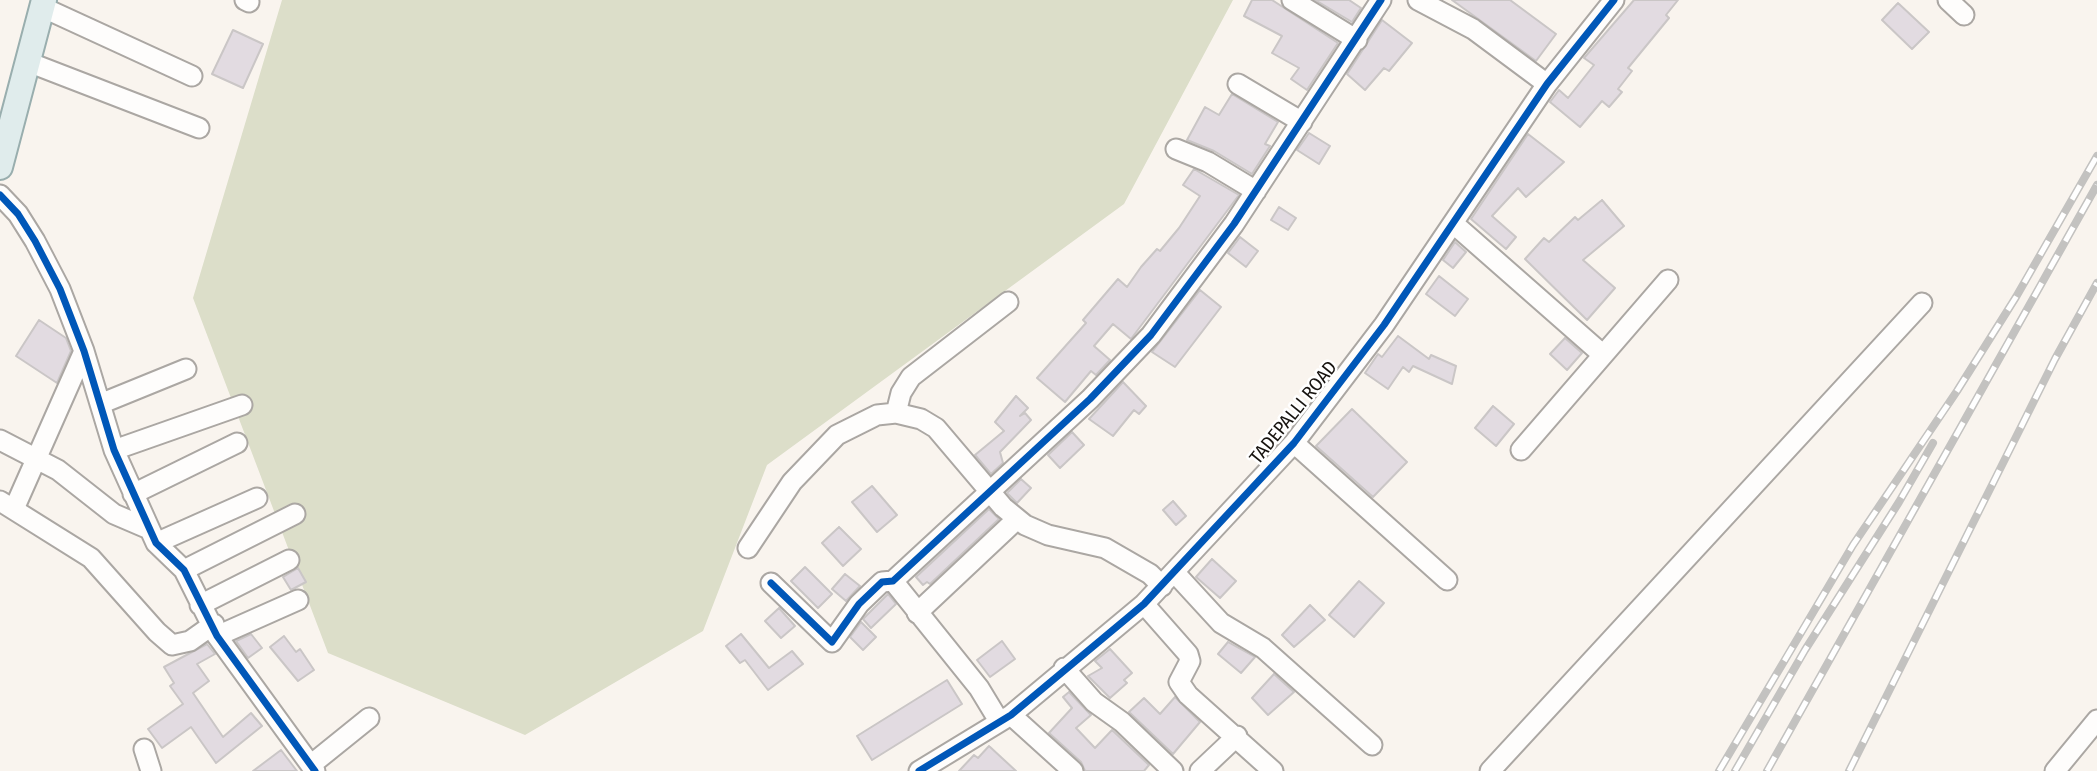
<!DOCTYPE html>
<style>
body{margin:0}
canvas{display:block;background:#f9f4ee}
</style>
<canvas width="2097" height="771"></canvas>
<script>
const ctx = document.querySelector('canvas').getContext('2d');
ctx.lineJoin = 'round';
function fill(path, color) { ctx.fillStyle = color; ctx.fill(path, 'evenodd'); }
const toPath = rows => new Path2D(rows.map(r => 'M' + r).join(''));
function trace(path, color, width, dash) { ctx.strokeStyle = color; ctx.lineWidth = width; ctx.lineCap = dash ? 'butt' : 'round'; ctx.setLineDash(dash || []); ctx.stroke(path); }
function drawText(font, color, halo, rows, align = 'center') {
  ctx.font = font + ' "Fira Sans Condensed",sans-serif'; ctx.lineWidth = 5; ctx.setLineDash([]); ctx.textBaseline = 'middle'; ctx.strokeStyle = halo; ctx.fillStyle = color; for (const [text, x, y, turn = 0] of rows) {
    ctx.save(); ctx.translate(x, y); ctx.rotate((+turn || 0) * Math.PI / 180); ctx.textAlign = isNaN(turn) ? turn : align; if (halo) ctx.strokeText(text, 0, 0); ctx.fillText(text, 0, 0); ctx.restore();
  }
}
const green = toPath([
 [282,0,1233,0,1124,204,767,465,703,631,525,735,328,653,193,298]
]);
const building = toPath([
 [1252,0,1272,0,1338,43,1307,90,1291,79,1299,68,1272,53,1282,36,1244,16,1252,0],
 [1315,0,1349,0,1361,8,1352,22,1315,0],
 [1452,0,1510,0,1556,34,1536,61,1452,0],
 [1634,0,1678,0,1666,15,1669,18,1628,68,1632,71,1618,89,1622,92,1609,107,1602,101,1580,127,1550,102,1559,90,1568,98,1594,65,1584,58,1634,0],
 [1898,3,1929,32,1912,49,1882,20,1898,3],
 [1382,20,1412,43,1389,71,1384,68,1365,90,1347,74,1382,20],
 [233,30,263,44,243,88,212,74,233,30],
 [1232,94,1278,122,1265,144,1270,146,1252,174,1214,151,1187,140,1205,107,1219,115,1232,94],
 [1309,133,1330,146,1319,164,1297,150,1309,133],
 [1528,134,1564,162,1526,197,1518,188,1492,216,1516,237,1506,249,1471,219,1528,134],
 [1194,169,1239,195,1131,339,1113,324,1094,346,1110,360,1096,375,1091,371,1065,402,1037,378,1086,323,1083,320,1118,279,1127,287,1141,267,1157,249,1160,251,1179,228,1200,196,1183,185,1194,169],
 [1602,200,1624,226,1583,260,1615,288,1587,320,1525,259,1544,238,1549,242,1575,217,1578,220,1602,200],
 [1279,207,1296,218,1288,230,1271,220,1279,207],
 [1240,237,1258,251,1246,267,1228,253,1240,237],
 [1455,242,1466,252,1453,268,1443,260,1455,242],
 [1439,276,1468,299,1455,316,1426,294,1439,276],
 [1200,290,1221,307,1175,367,1152,352,1200,290],
 [39,320,66,338,71,351,57,383,16,356,39,320],
 [1398,336,1429,359,1431,355,1456,366,1452,384,1413,366,1409,372,1403,367,1388,389,1365,373,1378,354,1382,357,1398,336],
 [1565,338,1582,353,1567,370,1550,354,1565,338],
 [1123,382,1146,406,1139,414,1134,410,1113,436,1089,419,1123,382],
 [1016,396,1028,408,1020,416,1025,413,1031,420,1000,452,1003,463,991,474,975,455,1004,431,995,422,1016,396],
 [1493,406,1514,424,1496,446,1475,428,1493,406],
 [1352,409,1407,462,1373,497,1316,446,1352,409],
 [1072,432,1084,445,1060,468,1048,455,1072,432],
 [1021,479,1031,488,1017,503,1007,493,1021,479],
 [872,486,897,515,877,532,852,502,872,486],
 [1173,501,1186,516,1176,525,1163,510,1173,501],
 [989,509,999,519,930,584,927,582,923,585,916,577,989,509],
 [839,527,861,549,843,566,822,543,839,527],
 [1212,559,1236,581,1220,598,1196,577,1212,559],
 [805,567,832,594,818,608,791,581,805,567],
 [298,568,306,582,291,590,283,577,298,568],
 [845,574,860,586,846,601,832,589,845,574],
 [1359,581,1384,603,1354,637,1329,615,1359,581],
 [888,594,896,604,871,628,863,619,888,594],
 [1310,605,1325,620,1294,647,1282,635,1310,605],
 [779,608,795,626,781,638,765,621,779,608],
 [861,622,876,637,863,650,850,637,861,622],
 [251,634,262,648,248,658,236,641,251,634],
 [741,634,769,668,792,651,803,664,768,690,745,660,740,663,726,646,741,634],
 [284,636,296,652,300,649,314,670,298,681,270,647,284,636],
 [1002,641,1015,659,990,677,977,660,1002,641],
 [1228,642,1255,657,1241,673,1218,654,1228,642],
 [207,644,215,654,197,664,209,681,193,693,223,737,251,713,262,726,216,763,191,727,162,748,148,729,183,704,170,686,174,683,164,667,207,644],
 [1110,649,1132,673,1124,680,1127,683,1110,698,1088,676,1102,668,1095,661,1110,649],
 [1274,674,1294,692,1268,715,1252,698,1274,674],
 [947,680,962,704,872,760,857,736,947,680],
 [1069,692,1091,715,1076,728,1095,748,1112,730,1149,765,1144,771,1085,771,1081,762,1049,733,1072,708,1063,697,1069,692],
 [1175,697,1200,722,1173,754,1129,712,1144,698,1160,714,1175,697],
 [989,746,1016,771,959,771,974,755,978,758,989,746],
 [281,750,297,771,253,771,281,750]
]);
const minor = toPath([
 [245,0,249,2],
 [1292,0,1357,40],
 [1418,0,1473,29,1547,84],
 [1948,0,1964,15],
 [42,7,192,76],
 [28,62,199,128],
 [1238,84,1302,122],
 [1176,149,1208,162,1256,191],
 [0,195,18,214,35,241,60,289,84,351,114,450,156,543,184,570,217,636,315,771],
 [1454,224,1602,354],
 [100,404,186,369],
 [896,413,901,393,911,377,1008,302],
 [0,440,58,470,114,514,149,529],
 [1294,443,1447,580],
 [114,450,242,405],
 [1521,450,1668,280],
 [133,494,237,443],
 [0,501,91,558,157,632,172,645,190,641,214,624],
 [14,509,84,351],
 [156,543,257,498],
 [748,548,792,482,837,435,877,415,896,413,921,419,936,428,1003,507,1025,525,1048,535,1105,548,1150,574,1162,586],
 [184,570,295,514],
 [1175,573,1221,623,1263,648,1372,745],
 [893,581,979,688,999,721],
 [771,583,832,642,859,604,882,582,893,581,1090,399,1151,335,1234,224,1381,0],
 [1144,604,1188,654,1190,661,1179,682,1188,695,1273,771],
 [200,605,289,560],
 [917,613,1017,519],
 [217,636,298,600],
 [1064,668,1094,702,1122,722,1173,771],
 [1011,715,1073,771],
 [144,749,151,771],
 [312,764,369,718],
 [919,771,1011,715,1144,604,1294,443,1384,325,1547,84,1614,0],
 [1200,771,1237,736],
 [1490,771,1922,303],
 [2055,771,2097,720]
]);
const major = toPath([
 [0,167,44,0]
]);
const rail = toPath([
 [1719,771,1853,545,1957,391,2016,297,2097,156],
 [1735,771,1805,650,1899,502,1933,443],
 [1767,771,2097,185],
 [1849,771,2055,359,2097,283]
]);
const cycleway = toPath([
 [0,195,18,214,35,241,60,289,84,351,114,450,156,543,184,570,217,636,315,771],
 [771,583,832,642,859,604,882,582,893,581,1090,399,1151,335,1234,224,1381,0],
 [919,771,1011,715,1144,604,1294,443,1384,325,1547,84,1614,0]
]);
const streetNames = [
 ["TADEPALLI ROAD",1294,413,-51]
];
fill(green, '#dcdec9');
fill(building, '#e2dbe1');
trace(building, '#cac6c6', 2);
trace(minor, '#aba7a3', 23);
trace(major, '#99aeae', 28);
trace(minor, '#fefdfc', 19);
trace(major, '#e0ecec', 24);
trace(rail, '#c3c2c0', 8);
trace(rail, '#fff', 5, [16]);
trace(cycleway, '#0057b8', 7);
drawText('19px', '#17130f', '#fff', streetNames);
</script>
